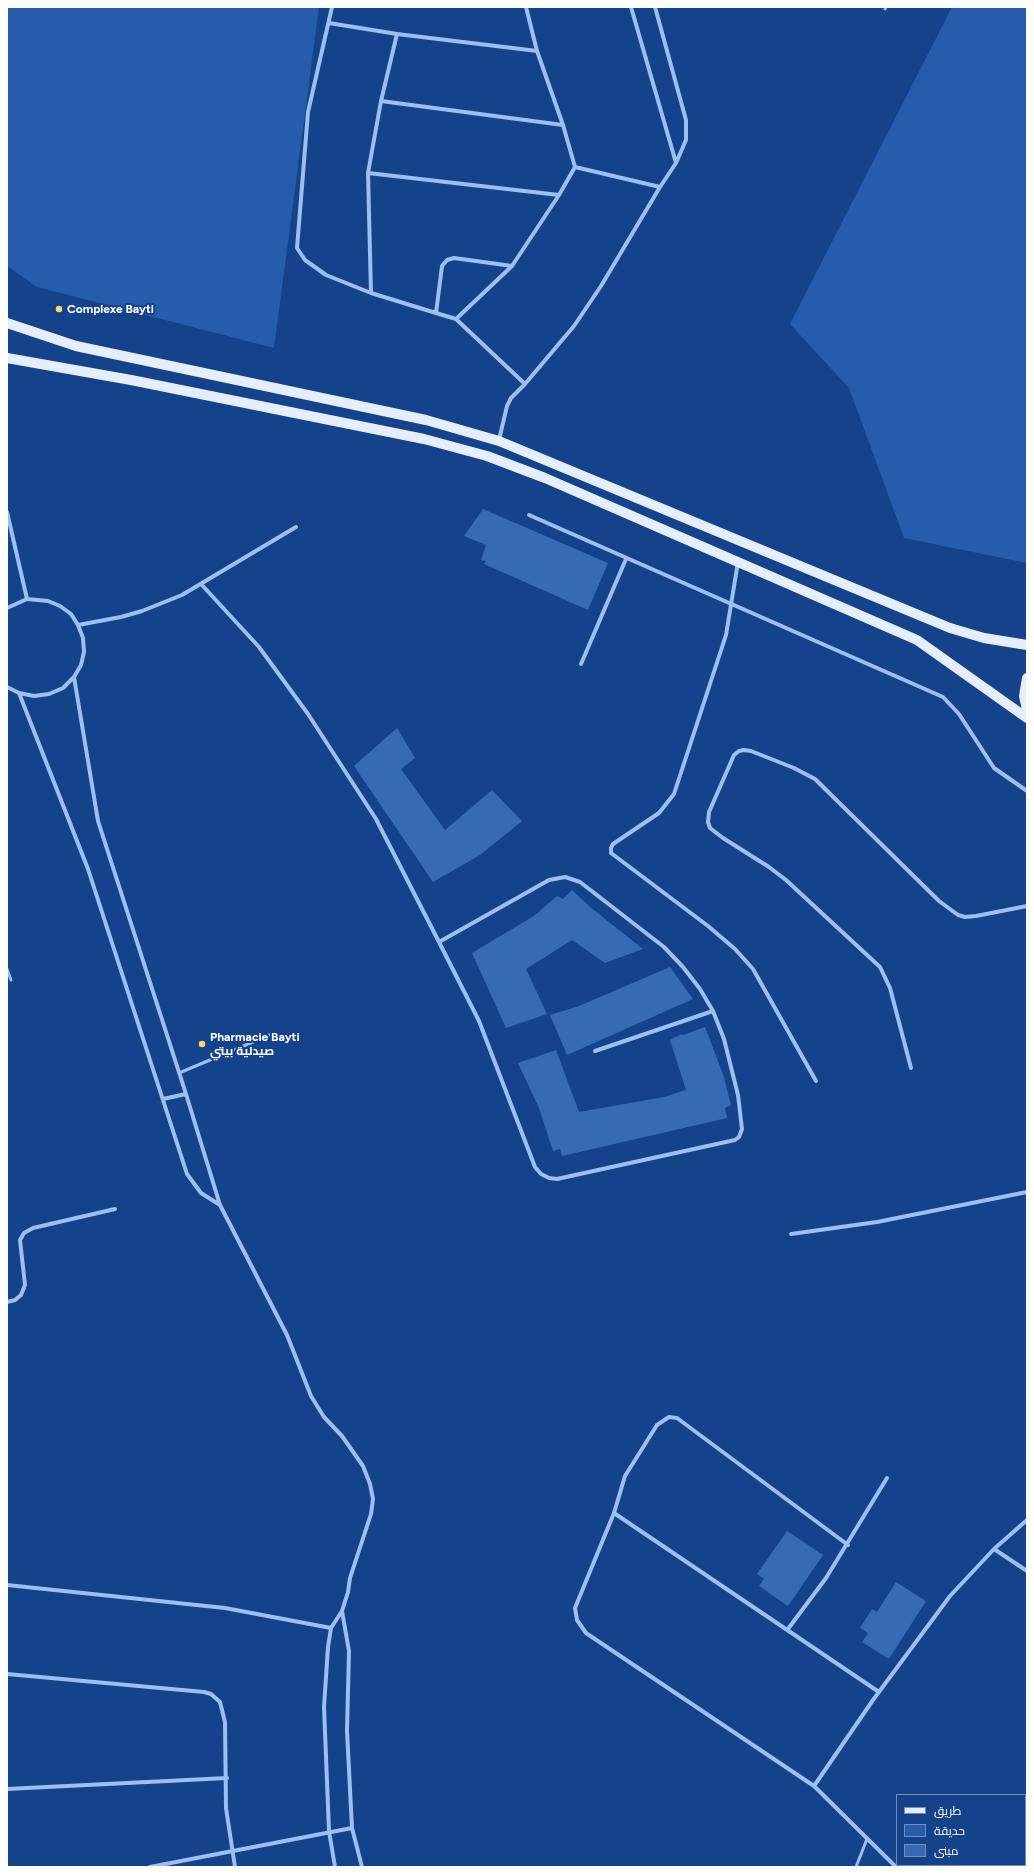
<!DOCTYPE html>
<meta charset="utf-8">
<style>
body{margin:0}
#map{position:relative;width:1034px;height:1874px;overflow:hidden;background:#14438c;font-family:Figtree,Cairo,sans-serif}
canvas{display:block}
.frame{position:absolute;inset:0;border:8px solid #fff;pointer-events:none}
.legend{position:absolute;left:896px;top:1794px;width:130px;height:72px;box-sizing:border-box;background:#14438c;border:1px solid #728eba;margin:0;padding:5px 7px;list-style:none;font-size:12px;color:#fff}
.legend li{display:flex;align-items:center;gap:8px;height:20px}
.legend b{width:20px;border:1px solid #728eba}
</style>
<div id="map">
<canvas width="1034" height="1874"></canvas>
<div class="frame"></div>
<ul class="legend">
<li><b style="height:5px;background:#e5eeff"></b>طريق</li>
<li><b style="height:11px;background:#265cab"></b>حديقة</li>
<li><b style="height:11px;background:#386ab3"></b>مبنى</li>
</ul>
</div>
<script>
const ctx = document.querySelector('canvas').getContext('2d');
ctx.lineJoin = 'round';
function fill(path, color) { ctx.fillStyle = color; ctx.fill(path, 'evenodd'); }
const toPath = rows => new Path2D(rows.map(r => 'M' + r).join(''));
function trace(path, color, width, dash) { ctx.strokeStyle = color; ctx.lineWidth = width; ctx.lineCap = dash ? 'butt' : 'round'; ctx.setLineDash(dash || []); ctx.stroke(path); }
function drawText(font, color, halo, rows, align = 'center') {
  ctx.font = font + ' Figtree,Cairo,sans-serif'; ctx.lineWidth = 4; ctx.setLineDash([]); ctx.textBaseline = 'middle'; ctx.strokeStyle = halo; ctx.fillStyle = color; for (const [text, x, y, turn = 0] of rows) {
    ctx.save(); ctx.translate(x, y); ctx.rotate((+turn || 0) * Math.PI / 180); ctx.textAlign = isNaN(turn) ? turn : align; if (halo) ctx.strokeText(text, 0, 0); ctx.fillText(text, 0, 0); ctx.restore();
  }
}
const green = toPath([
 [7,7,319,7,274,348,37,287,7,266],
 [952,7,1027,7,1027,563,904,538,849,388,790,324]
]);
const building = toPath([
 [483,509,608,563,588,610,484,564,486,561,481,560,486,545,464,536],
 [397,728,415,758,401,769,445,830,492,790,522,821,480,855,433,882,354,766],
 [572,890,590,907,643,949,605,963,572,940,526,969,547,1014,506,1028,472,953,534,916,557,896,563,899],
 [670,967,693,999,567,1055,550,1015,579,1006],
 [705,1027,724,1077,731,1105,725,1108,727,1118,562,1156,560,1149,553,1151,539,1108,518,1063,556,1050,579,1112,664,1097,686,1090,670,1040,682,1034,683,1035],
 [787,1531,823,1555,788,1606,759,1586,764,1579,757,1574],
 [896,1582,926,1601,889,1659,862,1642,868,1633,860,1628,872,1609,877,1612]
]);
const lane = toPath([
 [885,9,886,7],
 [7,969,11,980],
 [179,1073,272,1034],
 [856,1867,867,1839]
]);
const street = toPath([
 [332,7,308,112,297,248,305,260,326,275,371,293,436,313,442,266,447,260,454,258,512,266],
 [655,7,686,120,686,140,676,163],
 [329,23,397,34,537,51],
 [381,101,563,125],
 [575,167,660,187],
 [368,173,559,195],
 [371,293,368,173,381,101,397,34],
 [436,313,456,319,512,266,559,195,575,167,563,125,537,51,526,7],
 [456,319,525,384,574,326,601,286,660,187,676,163,631,7],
 [499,440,507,406,511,398,525,384],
 [7,512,27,599],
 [529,515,943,697,959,714,994,768,1027,791],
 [738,562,726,635,674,794,659,813,613,844,611,848,611,853,708,926,735,949,753,969,816,1081],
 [201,584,259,647,308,714,376,819,439,942],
 [7,608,27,599,48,601,60,606,71,614,78,625,83,638,84,652,81,665,74,677,63,688,49,694,34,696,19,693,7,687],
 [78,625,121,617,142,611,182,595,296,527],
 [581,664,626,559],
 [74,677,98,821,186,1094,220,1205,287,1335,311,1396,324,1417,342,1436,363,1466,370,1484,373,1499,371,1514,350,1578,348,1592,342,1611,331,1628,328,1647,324,1707,329,1831,335,1867],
 [19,693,88,869,187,1174,201,1193,220,1205],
 [565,877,580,882,664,947,683,967,700,989,713,1011,724,1039,738,1095,742,1129,739,1137,735,1140,557,1179,549,1178,541,1174,535,1167,479,1021,439,942,549,880,565,877],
 [595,1051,713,1011],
 [911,1068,890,988,880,967,786,880,769,867,723,838,710,828,708,822,709,812,734,755,739,751,744,750,751,751,794,768,815,779,939,901,958,915,965,917,976,916,1027,906],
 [163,1099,186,1094],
 [791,1234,877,1222,1027,1192],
 [7,1302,15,1300,21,1295,25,1285,20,1240,24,1233,33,1228,115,1209],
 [614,1513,879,1692],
 [848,1545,677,1418,669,1417,657,1425,625,1476,614,1513,575,1608,577,1620,586,1633,814,1786,896,1867],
 [994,1549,1027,1571],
 [7,1585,225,1608,331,1628],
 [342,1611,349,1651,347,1731,352,1828,362,1867],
 [788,1629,826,1578,887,1478],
 [7,1674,204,1692,211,1694,220,1702,225,1722,226,1808,235,1867],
 [814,1786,873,1700,950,1596,994,1549,1027,1520],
 [7,1789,227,1778],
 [1025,1829,1027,1829],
 [150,1867,352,1828],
 [924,1867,930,1865]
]);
const primary = toPath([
 [7,323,76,346,426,420,499,441,950,628,984,638,1027,645],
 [7,358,131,380,424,439,487,456,545,478,917,640,1027,718],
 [1027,678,1024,696,1027,710]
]);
const markers = [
 [59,309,4,"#ffd65b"],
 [202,1044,4,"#ffd65b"]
];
const poiNames = [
 ["Complexe Bayti",67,309],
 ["Pharmacie Bayti",210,1037],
 ["صيدلية بيتي",210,1051]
];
fill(green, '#265cab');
fill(building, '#386ab3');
trace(lane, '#9cbff0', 3);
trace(street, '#9cbff0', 4);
trace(primary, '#e5eeff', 10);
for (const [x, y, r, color] of markers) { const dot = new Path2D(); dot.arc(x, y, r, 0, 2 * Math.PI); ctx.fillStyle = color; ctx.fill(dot); trace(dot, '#14438c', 1.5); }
drawText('bold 12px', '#fff', '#14438c', poiNames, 'left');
</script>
